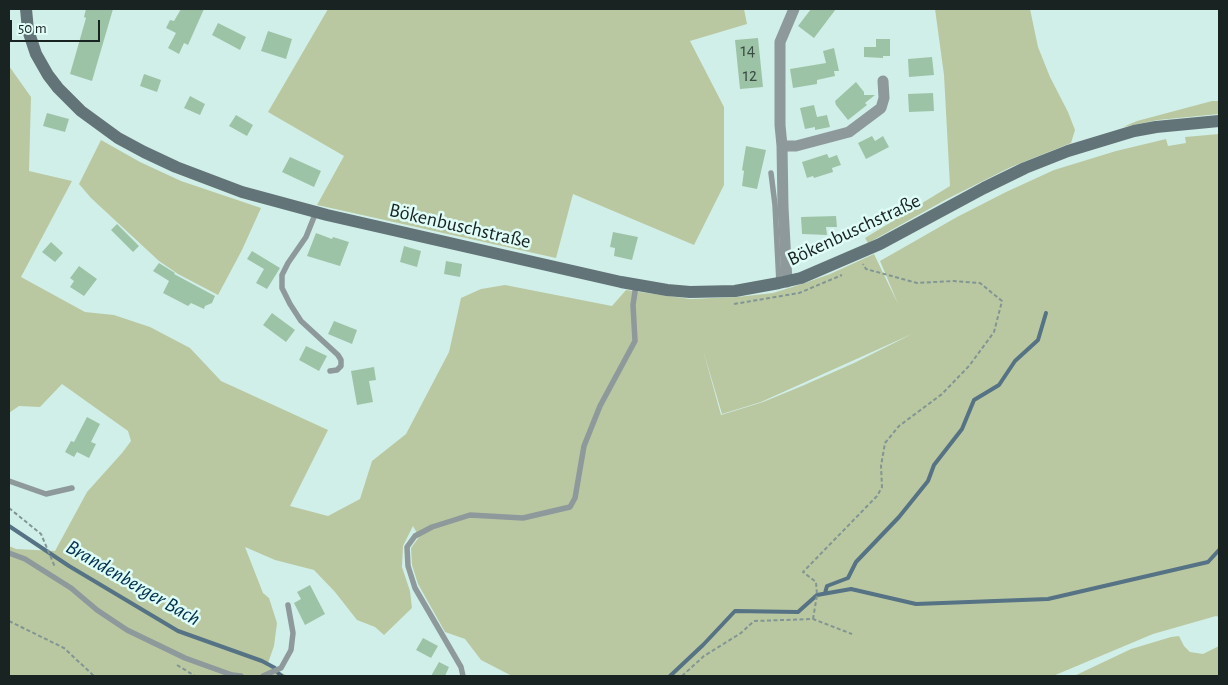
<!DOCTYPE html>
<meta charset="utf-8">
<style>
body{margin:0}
#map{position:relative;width:1228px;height:685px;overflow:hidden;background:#d1efe9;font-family:"Alegreya Sans",sans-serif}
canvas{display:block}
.frame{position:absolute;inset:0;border:10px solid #192321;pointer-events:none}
.scale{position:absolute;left:10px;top:20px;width:90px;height:22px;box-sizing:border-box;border:2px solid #192321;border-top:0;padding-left:6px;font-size:15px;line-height:18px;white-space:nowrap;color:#192321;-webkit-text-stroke:4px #dffcf6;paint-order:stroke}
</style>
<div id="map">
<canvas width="1228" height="685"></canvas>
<div class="frame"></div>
<div class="scale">50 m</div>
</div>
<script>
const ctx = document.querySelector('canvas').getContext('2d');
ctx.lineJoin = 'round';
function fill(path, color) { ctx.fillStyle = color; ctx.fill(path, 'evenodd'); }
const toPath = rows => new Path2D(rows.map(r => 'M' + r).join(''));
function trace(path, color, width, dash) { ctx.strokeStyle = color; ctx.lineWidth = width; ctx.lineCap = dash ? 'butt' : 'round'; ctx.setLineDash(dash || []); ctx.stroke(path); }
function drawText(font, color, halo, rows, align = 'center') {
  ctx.font = font + ' "Alegreya Sans",sans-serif'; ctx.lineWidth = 5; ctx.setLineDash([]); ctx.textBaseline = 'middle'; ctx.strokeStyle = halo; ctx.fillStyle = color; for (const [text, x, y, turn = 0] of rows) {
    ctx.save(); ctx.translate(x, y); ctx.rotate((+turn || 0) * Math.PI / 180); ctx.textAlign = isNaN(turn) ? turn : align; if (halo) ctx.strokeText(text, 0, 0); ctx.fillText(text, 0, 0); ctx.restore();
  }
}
const green = toPath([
 [328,9,744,9,747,24,690,41,724,107,724,185,694,245,573,194,556,258,317,205,344,156,268,112],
 [935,9,1030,9,1038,47,1050,77,1068,112,1075,130,1071,143,1011,167,947,199,868,243,865,238,950,186,944,75],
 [9,66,31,97,29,171,72,181,21,277,85,312,114,315,150,327,190,348,221,381,328,430,290,506,328,516,360,499,372,461,406,434,449,352,461,298,481,289,505,285,612,306,626,290,690,299,737,297,773,293,805,283,830,274,874,254,898,304,880,261,957,217,1006,192,1054,170,1116,151,1166,139,1168,146,1186,143,1185,137,1219,134,1219,617,1216,616,1153,634,1053,676,512,676,481,660,465,639,445,632,418,584,412,565,411,548,419,537,413,526,403,546,402,567,410,591,412,608,384,635,375,627,357,620,335,592,314,570,275,560,245,547,263,593,269,598,277,623,274,646,267,666,288,676,9,676,9,546,16,549,55,551,87,492,122,453,131,441,128,431,62,384,40,407,19,406,9,413],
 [912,334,854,363,802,386,763,402,721,415,703,350,722,414,761,402],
 [1212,101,1219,101,1219,114,1158,120,1123,127,1137,121],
 [101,140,140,162,181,181,261,208,242,250,218,295,178,274,159,261,91,198,79,184],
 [1179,636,1184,646,1190,652,1203,654,1219,646,1219,676,1074,676,1131,649,1171,637]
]);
const stream = toPath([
 [9,526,69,566,178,631,262,661,275,668],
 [825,593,827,586,848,578,856,562,899,517,928,481,934,465,962,429,974,400,999,385,1015,361,1038,340,1046,313],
 [278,673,282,676],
 [670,676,703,645,735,611,798,612,817,595,851,589,916,604,1048,599,1208,562,1219,550]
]);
const building = toPath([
 [86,9,113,9,92,81,70,74,86,18,84,17],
 [181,9,204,9,188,45,184,43,179,54,168,48,176,33,166,28,170,20,174,21],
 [811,9,836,9,814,38,798,26],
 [218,23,246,37,240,50,212,35],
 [268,31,292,39,286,59,261,51],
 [758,38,763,87,740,89,735,40],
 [876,39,890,39,890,56,883,56,883,58,864,57,864,47,876,47],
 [834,48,839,71,834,71,835,76,817,80,817,84,793,88,790,69,826,63,823,51],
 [932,57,934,75,909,77,908,59],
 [144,74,161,80,157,92,140,86],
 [856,82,864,92,864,95,875,95,865,103,867,105,848,120,836,105,835,101],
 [933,93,934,111,909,112,908,94],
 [190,96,205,104,200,115,184,108],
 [814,105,817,117,827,115,830,127,815,130,815,127,805,129,800,108],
 [47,113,69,119,65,132,43,126],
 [236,115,253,125,247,136,229,126],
 [872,136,875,141,883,136,889,147,866,159,858,143],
 [746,146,766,150,757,189,742,186,744,171,742,170],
 [827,154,829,158,837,155,841,165,832,168,833,172,814,178,813,176,807,178,802,162],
 [290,157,321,171,314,187,282,172],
 [836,216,837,227,826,227,827,235,802,234,801,217],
 [117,224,139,246,133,252,111,230],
 [613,232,638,237,632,260,614,256,615,248,610,247],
 [316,233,332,239,333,237,349,242,340,266,307,256],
 [51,242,63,253,55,262,42,252],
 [404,246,421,251,417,267,400,262],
 [252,251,280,268,267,289,256,283,264,269,247,259],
 [446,261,462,264,460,277,444,274],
 [159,263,175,273,174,274,215,296,212,303,205,306,204,309,191,303,188,306,163,293,169,281,153,271],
 [79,266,97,279,84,296,70,287,74,281,70,278],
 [272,313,295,330,286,342,263,325],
 [334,321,357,330,352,344,328,334],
 [306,346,327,356,319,371,299,360],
 [374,367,376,380,369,381,373,402,357,405,351,371],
 [87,417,100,424,91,442,96,444,89,458,77,452,74,457,65,452,71,441,74,442],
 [310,585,325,614,305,625,294,603,301,599,297,592],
 [423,638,438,646,431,658,416,650],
 [439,662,449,667,445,676,431,676]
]);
const path = toPath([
 [734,304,799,293,842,275],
 [9,508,41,534,55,567],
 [813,619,817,595,816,582,803,572,877,496,882,487,881,466,885,443,899,426,942,394,969,366,994,332,1002,301,980,283,953,281,917,283,866,269,863,264],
 [9,621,64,648,94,676],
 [177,665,195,676],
 [682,676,704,656,741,633,754,621,813,619,852,634]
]);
const service = toPath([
 [771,173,775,205,779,283],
 [316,212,306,237,288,263,282,275,282,288,290,304,301,321,338,355,341,360,341,366,337,370,330,371],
 [9,481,46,494,72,488],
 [9,553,25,559,71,588,97,610,127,630,185,658,232,675,241,676],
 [263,676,281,668,291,650,293,633,288,605],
 [463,676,461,667,415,588,408,566,407,547,415,536,432,527,470,515,523,518,570,507,575,498,584,446,600,406,635,341,633,305,636,285]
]);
const minor = toPath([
 [782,146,780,125,780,42,794,9],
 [787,282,783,207,782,146,796,146,849,132,881,108,884,98,883,81]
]);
const secondary = toPath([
 [26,9,28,30,36,54,48,75,58,88,81,111,118,138,144,152,176,167,242,192,327,215,621,282,667,290,690,292,735,291,779,283,801,278,880,244,984,188,1025,168,1068,151,1134,131,1156,127,1219,121]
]);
const numberNames = [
 ["14",748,51],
 ["12",750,76]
];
const streetNames = [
 ["Bökenbuschstraße",460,226,13],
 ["Bökenbuschstraße",854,230,-25]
];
const waterNames = [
 ["Brandenberger Bach",133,583,30]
];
fill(green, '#bac8a2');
trace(stream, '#567285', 4);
fill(building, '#9dc3a7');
trace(path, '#819692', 2, [4, 2.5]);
trace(service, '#8e999c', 5.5);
trace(minor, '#8e999c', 11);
trace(secondary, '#637478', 12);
drawText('18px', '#3a4b42', null, numberNames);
drawText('20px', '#192321', '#dffcf6', streetNames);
drawText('italic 21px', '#01304c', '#dffcf6', waterNames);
</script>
